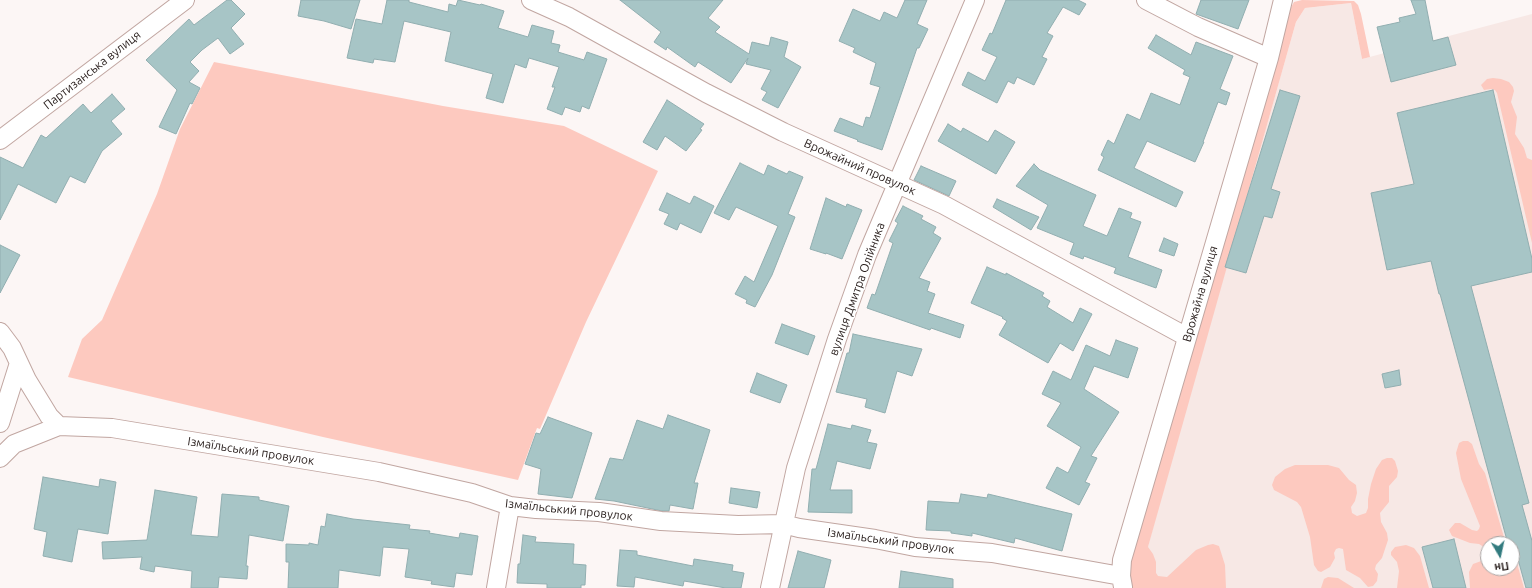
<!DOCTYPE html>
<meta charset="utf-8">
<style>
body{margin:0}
#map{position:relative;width:1532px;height:588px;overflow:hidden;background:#fcf6f5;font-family:Ubuntu,sans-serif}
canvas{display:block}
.north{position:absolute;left:1480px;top:536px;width:40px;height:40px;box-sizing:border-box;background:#fff;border:1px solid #a9a5a4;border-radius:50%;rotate:171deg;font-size:11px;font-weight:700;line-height:16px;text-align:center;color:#271d1b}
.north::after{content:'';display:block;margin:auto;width:14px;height:18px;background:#327b7f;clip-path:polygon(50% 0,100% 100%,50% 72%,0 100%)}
</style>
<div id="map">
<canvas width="1532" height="588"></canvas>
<div class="north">Пн</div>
</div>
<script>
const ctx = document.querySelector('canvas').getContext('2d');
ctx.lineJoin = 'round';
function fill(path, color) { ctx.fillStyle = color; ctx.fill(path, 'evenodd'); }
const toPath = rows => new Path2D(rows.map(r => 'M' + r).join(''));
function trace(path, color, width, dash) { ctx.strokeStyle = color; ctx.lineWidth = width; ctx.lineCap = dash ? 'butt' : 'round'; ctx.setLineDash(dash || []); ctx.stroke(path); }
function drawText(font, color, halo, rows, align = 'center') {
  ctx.font = font + ' Ubuntu,sans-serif'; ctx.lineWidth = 3; ctx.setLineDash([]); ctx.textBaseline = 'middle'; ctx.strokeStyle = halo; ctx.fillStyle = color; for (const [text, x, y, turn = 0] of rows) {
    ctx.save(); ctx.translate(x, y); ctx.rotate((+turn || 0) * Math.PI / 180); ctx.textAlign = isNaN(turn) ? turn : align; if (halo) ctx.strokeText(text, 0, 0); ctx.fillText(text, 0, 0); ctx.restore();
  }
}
const built = toPath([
 [1351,3,1362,59,1532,14,1532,588,1145,588,1142,569,1162,494,1296,22,1305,8],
 [1488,544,1512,544,1512,568,1488,568]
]);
const green = toPath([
 [1302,0,1354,1,1358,5,1361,14,1370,57,1362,59,1351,3,1305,8,1296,22,1148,547,1153,554,1156,562,1156,573,1158,576,1167,577,1196,550,1208,545,1213,544,1219,546,1225,565,1226,588,1130,588,1128,571,1289,11,1294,2],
 [214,62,443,106,564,126,658,171,586,322,540,429,537,428,518,480,323,437,68,377,82,339,102,320,157,194,180,129],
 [1493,78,1501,79,1509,82,1513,87,1514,91,1511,102,1517,117,1515,134,1524,148,1527,158,1532,160,1532,243,1497,93,1495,90,1491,89,1484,90,1481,85,1487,79],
 [1463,441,1468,441,1472,444,1479,464,1485,473,1506,544,1488,544,1488,568,1512,568,1513,556,1516,560,1524,588,1470,588,1469,572,1473,564,1484,560,1487,557,1487,549,1479,544,1470,543,1452,536,1449,530,1455,523,1460,523,1472,530,1477,531,1479,529,1480,526,1461,479,1456,453,1459,443],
 [1387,458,1392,458,1395,461,1398,471,1397,477,1389,486,1389,502,1380,513,1381,522,1387,533,1388,540,1382,558,1376,565,1375,569,1378,574,1377,581,1373,586,1368,587,1360,578,1346,570,1343,549,1339,548,1336,549,1334,553,1335,558,1330,567,1321,572,1318,571,1314,565,1310,537,1301,507,1297,502,1274,490,1272,485,1275,477,1285,469,1295,465,1328,465,1339,468,1349,480,1356,485,1357,493,1355,501,1351,507,1352,513,1357,516,1366,513,1368,508,1368,499,1371,484,1376,469,1382,460],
 [1406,545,1414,548,1420,556,1429,588,1397,588,1399,571,1397,562,1391,555,1391,552,1395,547],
 [1328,577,1338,578,1354,588,1321,588,1324,579]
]);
const building = toPath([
 [227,0,231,0,245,14,231,28,244,44,230,54,218,38,202,50,190,62,199,71,189,82,200,88,192,104,190,103,176,134,159,127,177,90,146,60,189,19,194,25,227,0],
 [301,0,360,0,351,29,324,21,298,16,301,0],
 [387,0,409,0,409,2,448,12,449,4,456,6,458,0,480,5,481,4,504,11,498,28,528,37,532,25,554,31,551,43,560,45,558,52,584,60,587,52,607,59,589,109,582,106,580,112,565,107,562,115,547,109,555,87,552,87,559,67,529,58,526,68,515,64,503,103,486,98,493,74,445,61,451,32,404,21,395,62,374,59,373,63,347,58,356,19,382,24,387,0],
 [620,0,723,0,708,18,720,27,715,32,749,54,752,42,769,46,771,37,788,42,784,57,801,67,778,108,762,100,767,92,761,89,771,70,746,64,748,58,731,83,698,62,695,67,667,47,666,50,654,42,661,32,620,0],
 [905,0,927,0,917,24,928,29,919,48,917,48,882,150,857,141,858,140,834,131,840,118,863,127,866,117,870,118,880,87,870,84,876,63,853,52,855,48,839,41,853,9,880,21,884,12,897,18,905,0],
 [1006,0,1078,0,1086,4,1079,15,1063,7,1047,33,1053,36,1042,57,1047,59,1034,85,1017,77,1014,84,1008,81,997,103,962,85,968,72,985,81,997,57,982,50,990,33,992,34,1006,0],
 [1201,0,1249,0,1238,29,1196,14,1201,0],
 [1411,0,1425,0,1433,41,1448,37,1456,65,1391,82,1377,27,1400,22,1399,18,1416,14,1411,0],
 [1156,35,1191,55,1196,42,1233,56,1220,89,1230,93,1226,105,1218,102,1203,142,1204,142,1195,162,1147,141,1134,168,1183,192,1176,207,1098,170,1104,157,1101,155,1108,140,1114,144,1127,114,1140,120,1151,93,1180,105,1190,77,1183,74,1185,70,1148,48,1156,35],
 [1280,90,1300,96,1271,189,1280,192,1272,218,1264,216,1246,273,1225,267,1280,90],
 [1493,90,1532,259,1532,272,1471,286,1529,503,1522,505,1532,541,1532,588,1526,588,1516,552,1512,554,1512,544,1508,544,1440,294,1439,294,1431,261,1387,270,1371,193,1414,184,1397,113,1493,90],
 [112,94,125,109,111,121,122,134,102,151,85,183,70,176,56,203,18,184,0,220,0,157,23,168,41,135,46,138,83,104,91,113,112,94],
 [667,100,704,124,700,129,702,130,686,151,665,136,657,150,643,142,667,100],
 [948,124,961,132,963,128,988,142,995,130,1015,142,996,174,938,141,948,124],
 [740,163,764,175,768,165,787,174,789,171,803,177,788,214,795,217,772,275,755,307,746,303,747,300,735,294,745,276,754,282,778,226,736,207,729,220,714,213,740,163],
 [1034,164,1040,170,1096,195,1083,226,1107,236,1119,208,1132,213,1130,218,1141,222,1128,257,1162,270,1156,288,1114,273,1116,268,1084,256,1083,259,1070,254,1074,243,1037,228,1048,205,1016,186,1034,164],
 [921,166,956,181,949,196,914,180,921,166],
 [667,193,690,204,694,196,714,206,701,233,680,223,677,230,664,224,669,214,659,210,667,193],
 [826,198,846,207,847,204,862,210,842,259,826,253,826,254,810,249,826,198],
 [997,199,1039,217,1031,230,993,207,997,199],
 [903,206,923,216,921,219,936,227,933,233,941,238,919,278,930,282,927,291,935,294,928,313,964,325,960,338,931,328,930,330,867,308,872,294,875,295,893,243,889,241,898,223,895,221,903,206],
 [1164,238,1178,244,1174,256,1159,251,1164,238],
 [0,245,20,255,0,293,0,245],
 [987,267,1006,275,1006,273,1044,293,1042,296,1050,301,1047,307,1073,323,1080,308,1092,314,1073,351,1060,343,1048,363,999,335,1007,321,1002,318,1003,317,971,303,987,267],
 [782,324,815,336,808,355,775,343,782,324],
 [853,334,922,349,912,376,897,371,885,413,865,407,867,399,836,392,847,353,849,353,853,334],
 [1116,340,1138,348,1128,378,1094,366,1084,389,1119,412,1091,456,1097,458,1085,482,1090,484,1079,505,1046,488,1057,467,1068,473,1081,447,1047,426,1061,403,1042,394,1053,371,1071,380,1086,345,1110,356,1116,340],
 [1399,370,1401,385,1385,388,1382,374,1399,370],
 [757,373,787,385,780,403,750,392,757,373],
 [668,415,710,430,694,483,698,483,693,509,670,505,669,511,662,511,614,501,595,499,610,458,623,460,637,420,663,429,668,415],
 [548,417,592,433,572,498,538,494,541,469,525,464,536,433,540,434,548,417],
 [828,424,851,429,852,425,871,430,867,442,877,444,870,469,837,461,830,490,852,490,852,513,808,512,812,469,816,469,828,424],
 [43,477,99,487,100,479,116,482,108,534,78,529,72,562,43,556,47,532,34,529,43,477],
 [731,488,760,492,757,508,729,503,731,488],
 [155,490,197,497,191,535,218,537,222,494,259,497,259,500,289,506,283,541,249,535,246,566,248,566,247,579,219,577,218,588,191,588,192,571,155,566,154,572,140,569,142,557,103,559,102,542,147,540,155,490],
 [961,494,987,498,988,494,1072,514,1062,551,1015,538,1014,543,972,533,972,536,951,533,951,531,926,530,928,501,959,503,961,494],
 [327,514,353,519,410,525,409,529,430,531,429,533,459,538,460,533,478,536,472,575,456,573,454,587,431,584,432,581,405,577,409,549,383,547,380,576,339,570,338,588,288,588,289,562,286,562,286,544,309,545,309,543,318,545,321,526,325,527,327,514],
 [523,535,536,537,535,542,574,544,573,564,586,565,585,585,581,585,581,588,547,588,547,584,517,583,518,564,520,564,523,535],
 [1454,539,1466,588,1433,588,1422,547,1454,539],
 [620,550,637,551,637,555,693,566,694,559,733,565,732,571,744,573,741,588,726,588,684,581,683,586,635,577,634,587,617,586,620,550],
 [798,551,831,560,824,588,788,588,798,551],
 [901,571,953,579,953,588,899,588,901,571]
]);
const street = toPath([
 [531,0,569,17,706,93,783,132,944,205,1187,337],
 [1146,0,1198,27,1269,58],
 [0,140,185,0],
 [0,332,12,348,27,380,49,416,59,426,112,428,379,472,472,493,510,506,536,509,599,512,661,521,738,525,783,524,799,528,875,539,915,547,992,553,1121,576],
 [0,423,19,363],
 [0,458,14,444,59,426],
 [1123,587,1121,576,1122,560,1269,58,1283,0],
 [496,588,510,506],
 [770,588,796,468,837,339,867,255,975,0]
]);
const streetNames = [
 ["Партизанська вулиця",92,70,-38],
 ["Врожайний провулок",860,167,24],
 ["вулиця Дмитра Олійника",857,289,-70],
 ["Врожайна вулиця",1200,294,-74],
 ["Ізмаїльський провулок",251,451,9],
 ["Ізмаїльський провулок",569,510,6],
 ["Ізмаїльський провулок",891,541,8]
];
fill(built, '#f7e8e5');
fill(green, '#fdc9bf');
fill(building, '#a7c5c6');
trace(building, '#91aeb0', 1);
trace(street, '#c1a6a1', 20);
trace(street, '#fff', 18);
drawText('12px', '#271d1b', '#fff', streetNames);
</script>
